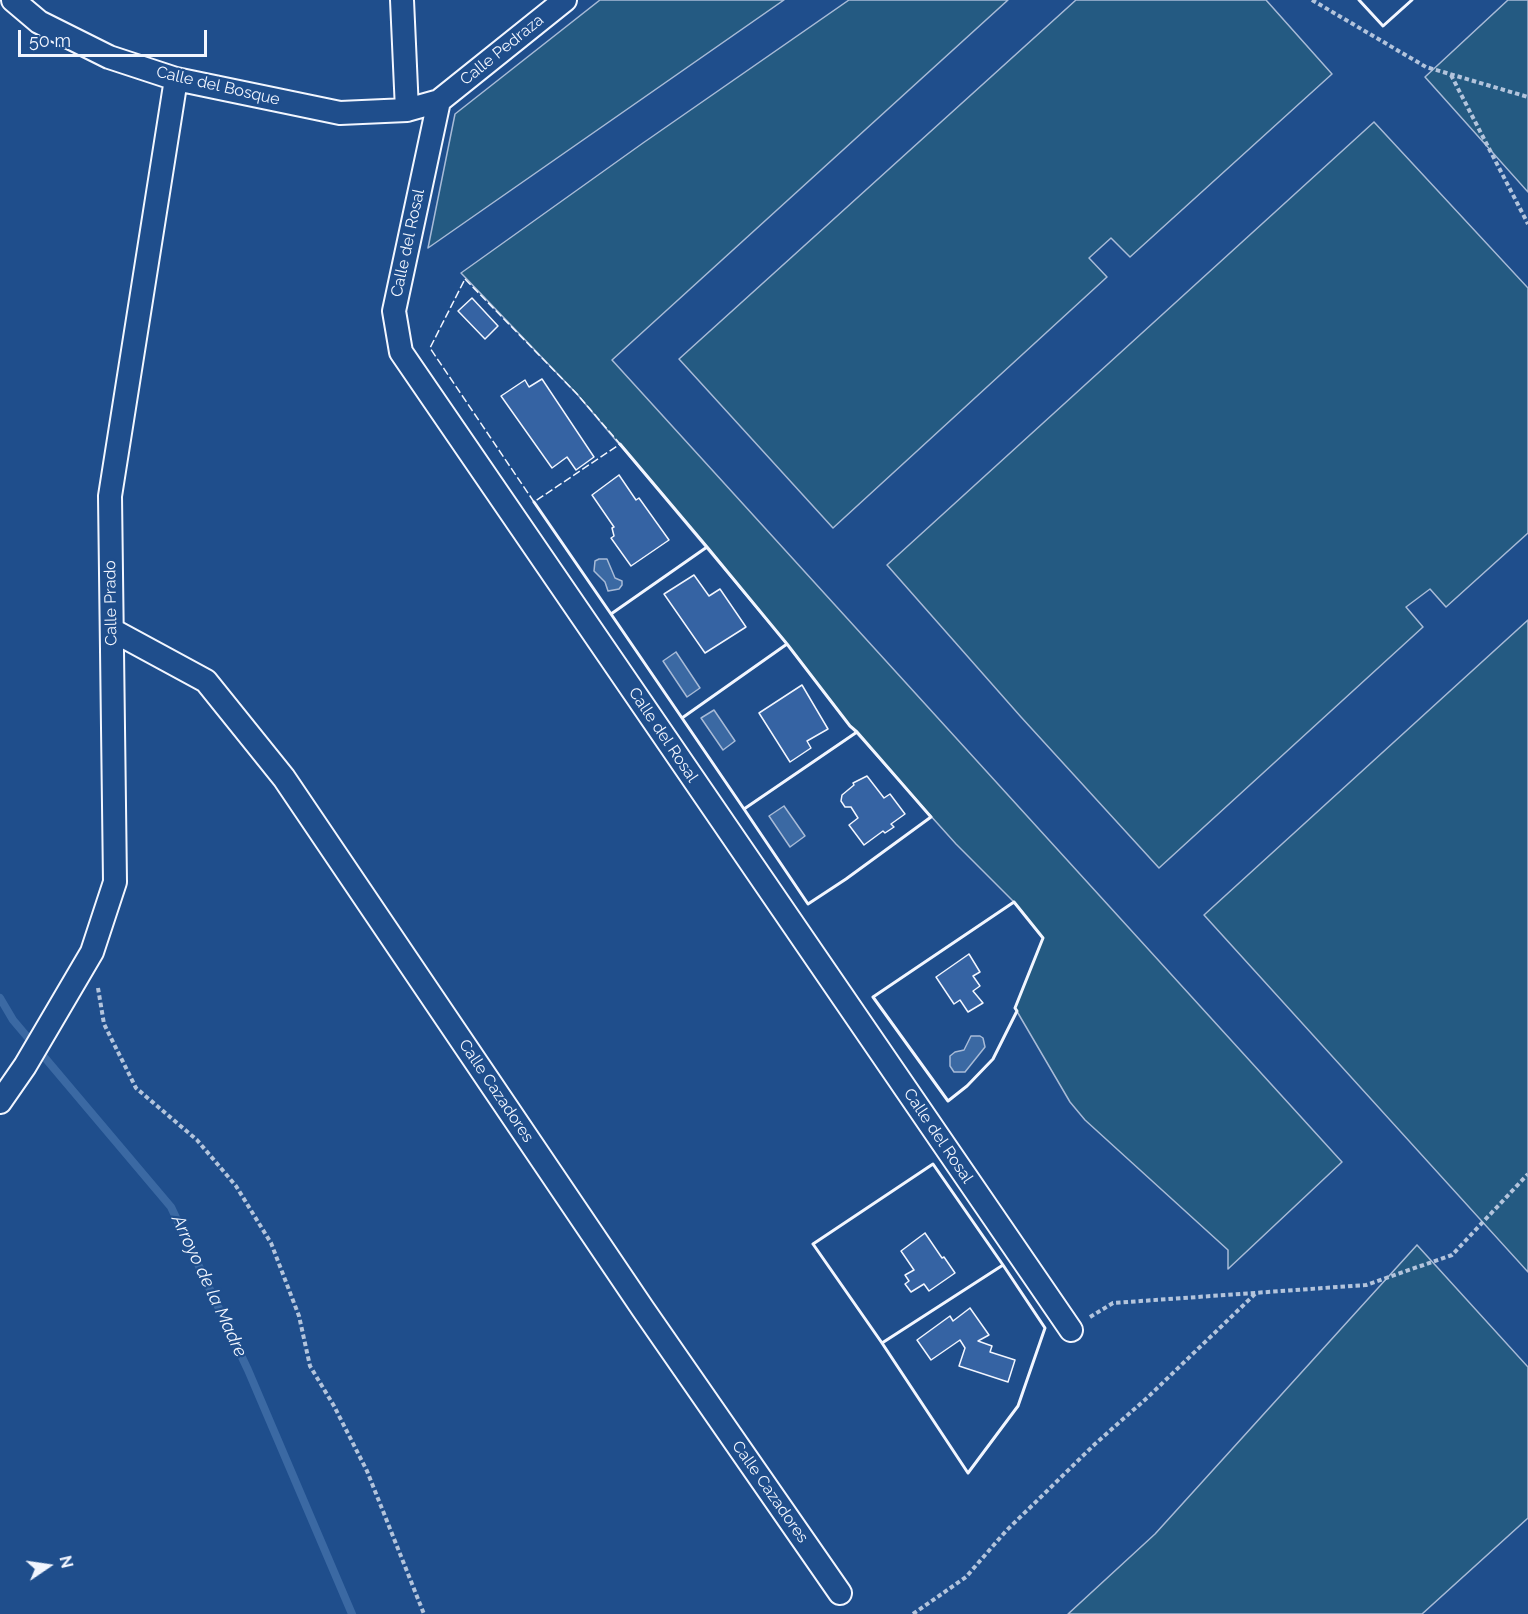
<!DOCTYPE html>
<style>
body{margin:0}
#map{position:relative;width:1528px;height:1614px;overflow:hidden;background:#1f4e8c;font-family:Raleway,sans-serif}
canvas{display:block}
.north{position:absolute;left:18px;top:1536px;width:60px;height:60px;-webkit-text-stroke:4px #1f4e8c;paint-order:stroke;rotate:77deg;font-size:16px;font-weight:700;line-height:24px;text-align:center;color:#f2f6ff}
.north::after{content:'';display:block;margin:auto;width:21px;height:27px;background:#f2f6ff;clip-path:polygon(50% 0,100% 100%,50% 72%,0 100%)}
.scale{position:absolute;left:18px;top:30px;width:189px;height:27px;box-sizing:border-box;border:3px solid #f2f6ff;border-top:0;padding-left:8px;font-size:18px;line-height:21px;white-space:nowrap;color:#f2f6ff;-webkit-text-stroke:4px #1f4e8c;paint-order:stroke}
</style>
<div id="map">
<canvas width="1528" height="1614"></canvas>
<div class="north">N</div>
<div class="scale">50 m</div>
</div>
<script>
const ctx = document.querySelector('canvas').getContext('2d');
ctx.lineJoin = 'round';
function fill(path, color) { ctx.fillStyle = color; ctx.fill(path, 'evenodd'); }
const toPath = rows => new Path2D(rows.map(r => 'M' + r).join(''));
function trace(path, color, width, dash) { ctx.strokeStyle = color; ctx.lineWidth = width; ctx.lineCap = dash ? 'butt' : 'round'; ctx.setLineDash(dash || []); ctx.stroke(path); }
function drawText(font, color, halo, rows, align = 'center') {
  ctx.font = font + ' Raleway,sans-serif'; ctx.lineWidth = 4.5; ctx.setLineDash([]); ctx.textBaseline = 'middle'; ctx.strokeStyle = halo; ctx.fillStyle = color; for (const [text, x, y, turn = 0] of rows) {
    ctx.save(); ctx.translate(x, y); ctx.rotate((+turn || 0) * Math.PI / 180); ctx.textAlign = isNaN(turn) ? turn : align; if (halo) ctx.strokeText(text, 0, 0); ctx.fillText(text, 0, 0); ctx.restore();
  }
}
const green = toPath([
 [600,0,784,0,428,248,455,114,600,0],
 [849,0,1008,0,612,360,1342,1162,1228,1269,1228,1250,1085,1120,1070,1102,1015,1008,1043,938,1014,902,956,844,850,726,787,644,577,394,461,273,643,143,849,0],
 [1076,0,1266,0,1332,74,1130,257,1111,238,1089,258,1107,277,833,528,679,359,1076,0],
 [1508,0,1528,0,1528,192,1425,77,1508,0],
 [1374,122,1528,288,1528,533,1446,607,1430,589,1406,607,1423,627,1159,868,1021,717,887,565,1374,122],
 [1528,620,1528,1272,1204,915,1528,620],
 [1417,1245,1528,1367,1528,1518,1422,1614,1068,1614,1155,1534,1417,1245]
]);
const water = toPath([
 [599,559,607,559,615,578,622,581,622,585,619,589,608,591,605,582,594,571,595,561,599,559],
 [676,652,700,688,687,697,663,661,676,652],
 [714,710,735,741,723,750,701,718,714,710],
 [784,806,805,836,790,847,769,816,784,806],
 [971,1036,980,1036,983,1038,985,1047,965,1072,954,1072,950,1066,950,1056,955,1052,964,1050,971,1036]
]);
const stream = toPath([
 [0,998,13,1020,171,1207,248,1370,352,1614]
]);
const building = toPath([
 [472,298,498,326,485,339,458,311,472,298],
 [542,379,594,457,576,470,567,457,552,468,501,396,525,380,529,387,542,379],
 [619,475,636,500,639,498,669,540,631,566,611,538,614,536,612,528,614,527,592,495,619,475],
 [694,575,709,596,720,589,746,627,705,653,664,594,694,575],
 [802,685,828,729,807,741,811,748,790,762,759,713,802,685],
 [867,776,884,798,890,794,905,814,891,824,894,827,885,833,883,831,864,845,849,825,858,818,851,807,845,807,841,801,842,795,854,785,853,783,867,776],
 [969,954,980,972,973,976,980,986,973,991,983,1003,968,1012,960,1000,954,1004,936,977,969,954],
 [925,1233,942,1258,944,1257,955,1273,929,1291,924,1284,911,1292,905,1284,909,1281,905,1275,914,1270,901,1251,925,1233],
 [970,1308,989,1335,978,1341,992,1346,990,1352,1015,1360,1008,1382,959,1366,965,1348,960,1340,931,1360,917,1340,950,1316,953,1321,970,1308]
]);
const path = toPath([
 [1312,0,1426,67,1528,97],
 [1451,75,1528,224],
 [98,988,104,1024,136,1088,197,1140,236,1186,271,1243,299,1316,310,1366,334,1406,367,1471,424,1614],
 [1090,1317,1113,1303,1366,1285,1452,1255,1528,1174],
 [913,1614,966,1577,1006,1531,1095,1444,1148,1397,1256,1293]
]);
const minor = toPath([
 [13,0,39,22,109,57,176,79,340,113,407,110,439,101,565,0],
 [402,0,407,110],
 [439,101,394,311,401,352,1071,1330],
 [112,630,206,681,284,778,643,1309,840,1593],
 [0,1102,25,1066,92,952,115,882,110,496,176,79]
]);
const fence = toPath([
 [465,279,577,394,620,444,534,502,430,348,465,279]
]);
const wall = toPath([
 [1359,0,1383,26,1412,0],
 [534,502,611,614,707,547,620,444],
 [611,614,682,718,787,644,707,547],
 [682,718,744,809,857,732,850,726,787,644],
 [744,809,808,904,846,879,931,817,857,732],
 [1014,902,1043,938,1015,1008,1017,1011,993,1059,967,1086,948,1101,873,997,1014,902],
 [882,1343,813,1244,933,1164,1003,1265,1045,1328,1018,1406,968,1473,882,1343,1003,1265]
]);
const streetNames = [
 ["Calle Pedraza",502,50,-39],
 ["Calle del Bosque",218,86,13],
 ["Calle del Rosal",408,243,-78],
 ["Calle Prado",111,603,-91],
 ["Calle del Rosal",663,735,56],
 ["Calle Cazadores",496,1091,56],
 ["Calle del Rosal",938,1136,56],
 ["Calle Cazadores",770,1492,55]
];
const waterNames = [
 ["Arroyo de la Madre",209,1286,65]
];
fill(green, '#245a82');
trace(green, '#a8bbd7', 1.5);
fill(water, '#3b69a3');
trace(water, '#a8bbd7', 1.5);
trace(stream, '#3b69a3', 8);
fill(building, '#3563a3');
trace(building, '#f2f6ff', 1.5);
trace(minor, '#f2f6ff', 26);
trace(path, '#b3c4dc', 4, [4.5, 3]);
trace(minor, '#1f4e8c', 22);
trace(fence, '#f2f6ff', 1.5, [8, 3]);
trace(wall, '#f2f6ff', 3);
drawText('16px', '#f2f6ff', '#1f4e8c', streetNames);
drawText('italic 18px', '#f2f6ff', '#1f4e8c', waterNames);
</script>
